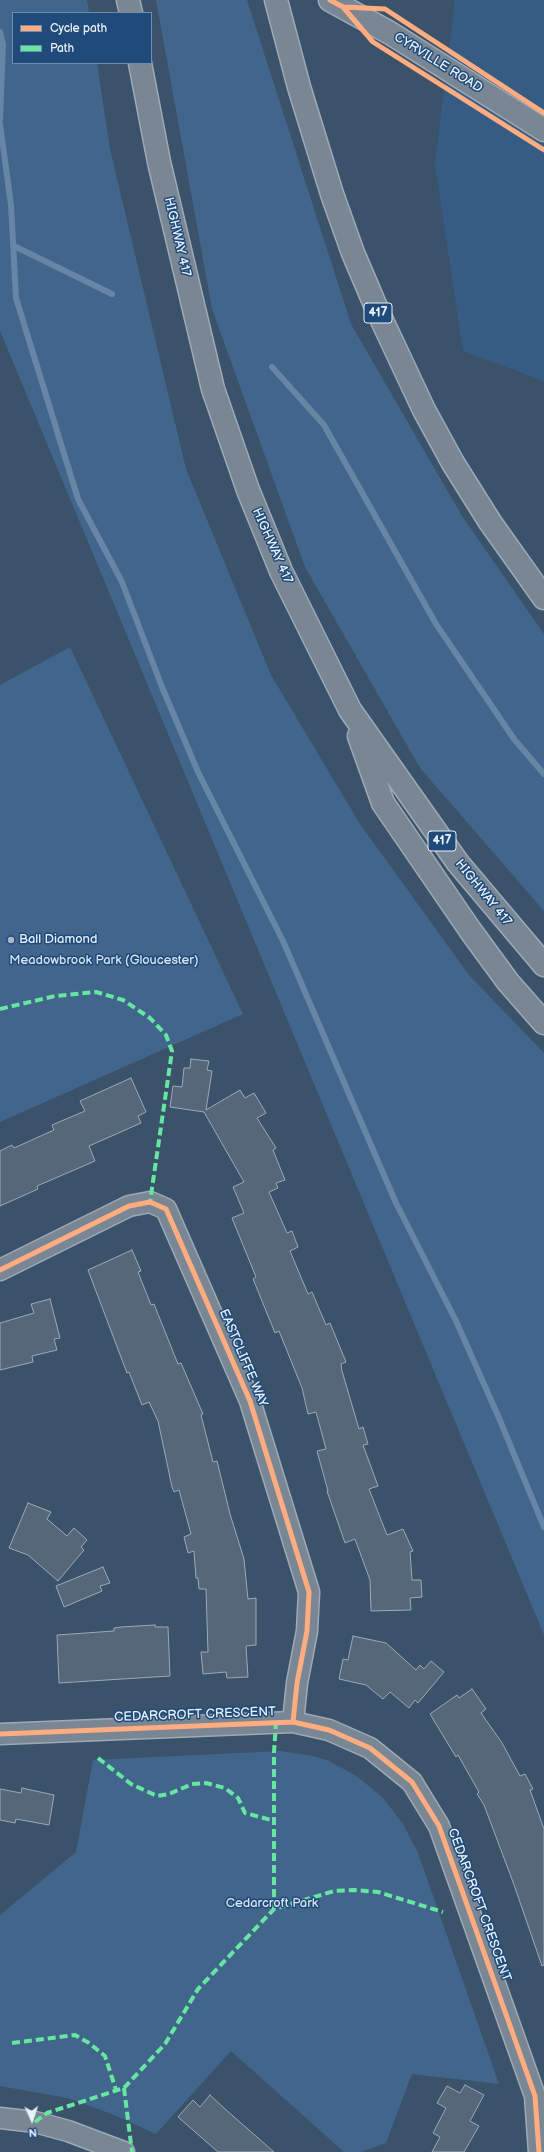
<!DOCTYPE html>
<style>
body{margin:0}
#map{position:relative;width:544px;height:2152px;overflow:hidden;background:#3b526b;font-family:"Balsamiq Sans",sans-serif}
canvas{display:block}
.legend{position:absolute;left:12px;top:12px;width:140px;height:52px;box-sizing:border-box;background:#1f4a7a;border:1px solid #6f8dac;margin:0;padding:5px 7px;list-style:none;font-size:12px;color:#e8f1f8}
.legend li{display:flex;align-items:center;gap:8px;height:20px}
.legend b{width:20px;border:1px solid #6f8dac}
.north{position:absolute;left:12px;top:2100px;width:40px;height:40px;-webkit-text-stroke:3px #1f4a7a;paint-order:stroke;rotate:177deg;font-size:11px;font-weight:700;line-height:16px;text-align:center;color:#e8f1f8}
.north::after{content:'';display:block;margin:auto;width:14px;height:18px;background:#e8f1f8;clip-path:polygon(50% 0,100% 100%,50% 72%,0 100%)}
</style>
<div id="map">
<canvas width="544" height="2152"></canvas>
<ul class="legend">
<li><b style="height:5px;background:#ffac80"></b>Cycle path</li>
<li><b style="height:5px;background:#66e7a1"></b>Path</li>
</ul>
<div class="north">N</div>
</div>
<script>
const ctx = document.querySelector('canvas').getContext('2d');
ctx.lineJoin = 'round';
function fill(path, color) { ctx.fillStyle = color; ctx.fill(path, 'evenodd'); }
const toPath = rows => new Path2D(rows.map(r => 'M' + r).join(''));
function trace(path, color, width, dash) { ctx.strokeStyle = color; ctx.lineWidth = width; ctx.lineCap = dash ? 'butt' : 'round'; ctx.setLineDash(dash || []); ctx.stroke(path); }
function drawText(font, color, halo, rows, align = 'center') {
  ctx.font = font + ' "Balsamiq Sans",sans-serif'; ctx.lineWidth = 3; ctx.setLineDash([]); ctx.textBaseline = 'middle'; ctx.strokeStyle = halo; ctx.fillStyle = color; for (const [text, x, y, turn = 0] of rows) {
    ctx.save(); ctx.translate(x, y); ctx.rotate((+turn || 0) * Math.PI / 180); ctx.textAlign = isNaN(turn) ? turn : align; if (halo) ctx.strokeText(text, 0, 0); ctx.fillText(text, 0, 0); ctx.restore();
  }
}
const built = toPath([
 [455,0,544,0,544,381,463,351,435,164]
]);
const green = toPath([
 [0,0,87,0,89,13,13,13,13,63,97,63,110,149,186,469,271,675,360,824,469,975,544,1053,544,1635,0,331],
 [156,0,247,0,351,324,462,516,544,634,544,911,420,768,305,567,212,309],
 [70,647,243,1014,0,1122,0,685],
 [281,1751,313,1756,329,1761,358,1777,383,1798,403,1824,418,1853,499,2084,412,2074,386,2143,361,2152,344,2152,231,2051,156,2134,112,2114,67,2098,0,2086,0,1915,76,1852,93,1760]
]);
const stream = toPath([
 [0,32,3,44,0,120],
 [0,124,11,205,16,298,78,499,122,582,162,687,198,772,283,941,396,1203,456,1321,499,1418,544,1527],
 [14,246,112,294],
 [272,367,324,425,436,624,514,739,544,774]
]);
const building = toPath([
 [191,1059,209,1061,207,1070,212,1071,206,1110,240,1090,245,1098,254,1093,266,1113,257,1118,276,1148,273,1150,285,1180,276,1183,278,1188,269,1192,287,1233,292,1231,298,1247,290,1251,308,1294,312,1292,326,1325,330,1323,346,1362,341,1364,342,1371,359,1429,363,1427,368,1444,363,1445,378,1486,369,1489,387,1535,403,1529,413,1551,410,1552,412,1580,421,1580,422,1597,410,1598,411,1610,371,1611,370,1580,355,1539,345,1543,327,1491,328,1491,317,1451,326,1449,316,1412,308,1414,302,1388,279,1331,275,1333,260,1296,253,1279,256,1277,232,1218,244,1213,233,1187,244,1182,204,1112,170,1107,173,1086,182,1087,184,1068,190,1068,191,1059],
 [131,1078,146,1112,138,1116,141,1123,89,1146,95,1161,37,1186,38,1189,0,1206,0,1151,12,1145,14,1148,54,1130,52,1125,85,1111,80,1101,131,1078],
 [132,1250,141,1271,138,1272,151,1305,154,1304,178,1364,181,1363,203,1414,201,1415,213,1462,217,1461,230,1514,244,1559,248,1599,256,1598,256,1645,246,1646,248,1677,227,1678,226,1672,203,1674,201,1652,208,1652,206,1589,199,1589,198,1578,196,1578,194,1551,188,1553,184,1537,191,1534,179,1490,174,1492,172,1487,158,1421,149,1402,142,1405,129,1372,127,1373,88,1270,132,1250],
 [50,1299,60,1338,54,1339,57,1350,32,1356,33,1362,0,1370,0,1323,34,1313,31,1304,50,1299],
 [28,1503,51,1512,47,1519,67,1536,74,1528,87,1540,81,1547,84,1550,58,1581,28,1555,9,1548,28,1503],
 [103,1567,110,1583,100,1586,102,1591,64,1607,56,1586,103,1567],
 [155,1625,155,1627,168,1627,170,1676,59,1683,57,1635,114,1631,114,1628,121,1627,155,1625],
 [353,1636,386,1643,416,1670,420,1665,424,1669,431,1661,444,1672,418,1703,415,1700,409,1708,390,1692,383,1699,366,1685,339,1679,343,1659,348,1660,353,1636],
 [472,1689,486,1709,481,1713,502,1743,520,1776,525,1774,533,1789,530,1790,544,1829,544,1965,542,1966,513,1882,484,1805,477,1794,479,1792,458,1755,456,1757,430,1714,457,1695,459,1698,472,1689],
 [22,1788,54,1795,49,1825,16,1819,15,1823,0,1820,0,1789,21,1793,22,1788],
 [465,2085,484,2095,470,2121,479,2126,464,2152,432,2152,440,2137,433,2133,446,2108,437,2103,447,2086,460,2093,465,2085],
 [210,2095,225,2109,274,2152,218,2152,178,2117,193,2100,200,2107,210,2095]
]);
const minor = toPath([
 [0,1270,129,1206,150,1202,166,1209,250,1401,309,1592,307,1631,297,1683,293,1722],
 [0,1734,293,1722,329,1730,370,1748,412,1782,439,1826,535,2096,539,2152],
 [0,2118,35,2122,68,2131,124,2152]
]);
const secondary = toPath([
 [330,0,390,33,544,130]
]);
const motorway = toPath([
 [128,0,131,13],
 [276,0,299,87,332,194,353,253,379,314,424,410,453,463,490,522,544,598],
 [140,63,159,162,213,389,248,490,281,571,350,710,458,863,544,965],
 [359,736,383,803,470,930,508,982,544,1023]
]);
const quiet = toPath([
 [0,1009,55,996,96,992,123,1000,150,1018,166,1035,172,1051,150,1202],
 [98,1758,131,1784,157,1796,169,1794,192,1784,206,1783,225,1788,238,1798,245,1813,275,1821],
 [274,1909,274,1752,276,1723],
 [12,2043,75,2035,89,2043,105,2056,116,2090],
 [124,2088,132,2152],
 [35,2122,47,2113,124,2088,165,2044,198,1989,274,1909,334,1891,354,1890,378,1892,443,1912]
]);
const cycleway = toPath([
 [330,0,343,7,373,42,544,150],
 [343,7,385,9,544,113],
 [0,1270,129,1206,150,1202,166,1209,250,1401,309,1592,307,1631,297,1683,293,1722],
 [0,1734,293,1722,329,1730,370,1748,412,1782,439,1826,535,2096,539,2152]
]);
const markers = [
 [11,940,4,"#abb9c7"]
];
const shields = [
 [378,313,28],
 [442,841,28]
];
const shieldNames = [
 ["417",378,313],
 ["417",442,841]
];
const streetNames = [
 ["CYRVILLE ROAD",438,63,32],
 ["HIGHWAY 417",177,237,77],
 ["HIGHWAY 417",272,546,66],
 ["HIGHWAY 417",483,893,51],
 ["EASTCLIFFE WAY",243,1358,67],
 ["CEDARCROFT CRESCENT",195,1715,-2],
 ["CEDARCROFT CRESCENT",479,1905,70]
];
const poiNames = [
 ["Ball Diamond",19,940]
];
const parkNames = [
 ["Meadowbrook Park (Gloucester)",104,961],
 ["Cedarcroft Park",272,1904]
];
fill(built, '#365c84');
fill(green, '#42658c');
trace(stream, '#6785a4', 6);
fill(building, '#57677a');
trace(building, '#9da9b6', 1);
trace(minor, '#9da9b6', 23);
trace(secondary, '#9da9b6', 25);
trace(motorway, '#9da9b6', 25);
trace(minor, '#798694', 20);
trace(secondary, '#798694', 22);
trace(motorway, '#798694', 22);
trace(quiet, '#66e7a1', 4, [8, 4]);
trace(cycleway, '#ffac80', 5);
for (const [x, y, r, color] of markers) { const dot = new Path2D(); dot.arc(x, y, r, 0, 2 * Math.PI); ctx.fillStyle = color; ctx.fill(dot); trace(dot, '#1f4a7a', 1.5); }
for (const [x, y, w] of shields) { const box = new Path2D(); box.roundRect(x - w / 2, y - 10, w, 20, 3); ctx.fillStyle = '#1f4a7a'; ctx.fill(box); trace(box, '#e8f1f8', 1); }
drawText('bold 12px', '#e8f1f8', null, shieldNames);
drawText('13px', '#e8f1f8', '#1f4a7a', streetNames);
drawText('13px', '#e8f1f8', '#1f4a7a', poiNames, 'left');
drawText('13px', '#d8e3ee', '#1f4a7a', parkNames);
</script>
